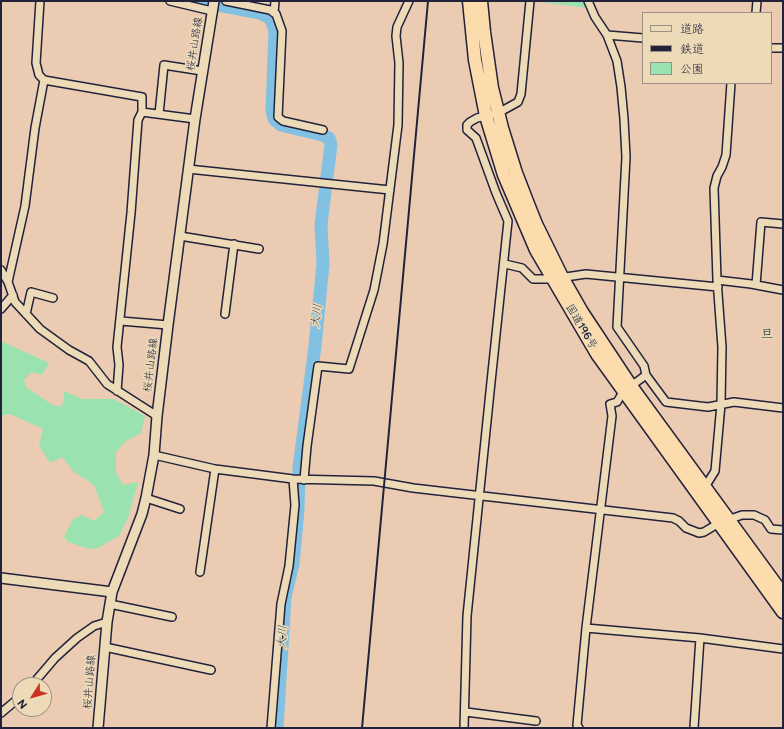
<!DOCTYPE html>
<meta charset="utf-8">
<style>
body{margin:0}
#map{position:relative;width:784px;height:729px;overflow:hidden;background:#ebccb3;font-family:"Balsamiq Sans","Klee One",sans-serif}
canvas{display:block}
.frame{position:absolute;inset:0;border:2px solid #22223b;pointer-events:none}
.legend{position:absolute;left:642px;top:12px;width:130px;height:72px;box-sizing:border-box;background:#eddbb8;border:1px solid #9c9186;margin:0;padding:5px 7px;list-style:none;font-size:12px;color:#22223b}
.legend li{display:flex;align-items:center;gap:8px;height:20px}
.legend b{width:20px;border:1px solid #9c9186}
.north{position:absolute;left:12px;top:677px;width:40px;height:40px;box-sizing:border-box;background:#eddbb8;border:1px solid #9c9186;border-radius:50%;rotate:233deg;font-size:11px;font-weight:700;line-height:16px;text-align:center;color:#22223b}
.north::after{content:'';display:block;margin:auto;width:14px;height:18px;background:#c8321e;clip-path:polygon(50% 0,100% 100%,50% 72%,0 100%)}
</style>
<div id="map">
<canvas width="784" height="729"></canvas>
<div class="frame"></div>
<ul class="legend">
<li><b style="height:5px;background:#eddbb8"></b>道路</li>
<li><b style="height:5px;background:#22223b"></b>鉄道</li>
<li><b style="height:11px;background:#9be2b1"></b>公園</li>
</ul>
<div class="north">N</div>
</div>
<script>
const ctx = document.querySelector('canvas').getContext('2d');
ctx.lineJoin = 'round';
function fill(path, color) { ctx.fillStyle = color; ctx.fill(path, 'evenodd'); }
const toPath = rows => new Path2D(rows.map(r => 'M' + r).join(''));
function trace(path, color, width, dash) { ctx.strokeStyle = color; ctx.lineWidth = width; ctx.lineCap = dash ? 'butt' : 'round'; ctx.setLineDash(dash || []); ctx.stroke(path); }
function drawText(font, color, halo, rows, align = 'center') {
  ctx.font = font + ' "Balsamiq Sans","Klee One",sans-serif'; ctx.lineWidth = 3; ctx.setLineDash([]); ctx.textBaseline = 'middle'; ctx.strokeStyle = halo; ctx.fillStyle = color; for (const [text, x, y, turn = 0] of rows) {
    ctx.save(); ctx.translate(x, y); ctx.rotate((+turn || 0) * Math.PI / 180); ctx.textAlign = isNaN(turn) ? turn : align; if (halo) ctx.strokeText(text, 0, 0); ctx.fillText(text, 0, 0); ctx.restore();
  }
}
const green = toPath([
 [533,1,585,1,586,8],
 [1,341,49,363,42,375,31,372,24,380,27,388,51,404,60,407,64,402,64,391,82,399,114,399,145,416,141,433,126,441,116,452,116,472,123,485,138,482,128,518,119,536,96,549,86,548,68,542,64,537,73,519,82,515,94,521,104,512,94,485,74,472,62,457,50,463,39,446,43,429,10,414,1,416]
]);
const river = toPath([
 [197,1,260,13,270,18,275,30,272,111,274,119,281,125,322,135,329,138,331,145,321,224,323,264,315,346,299,468,298,511,293,564,285,597,277,728]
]);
const street = toPath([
 [40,1,36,63,39,75,44,80,142,97,142,112,195,119],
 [170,1,212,11],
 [226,1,270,10,276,14,282,31,278,117,283,121,323,130],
 [588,1,595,17,607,35,617,61,621,87,624,119,626,157,617,327,644,366,646,375],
 [274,13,275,1],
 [756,13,757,1],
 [607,35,643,38],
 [771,48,783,48],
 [159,114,164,65,202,71],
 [188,169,390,190],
 [180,236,259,249],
 [505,264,522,268,533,279,552,279,586,274,718,287],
 [1,270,8,282,15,302,40,329,69,350,89,361,107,384,157,416],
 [717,280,751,284,783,290],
 [8,282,25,206,35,128,44,80],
 [756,285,761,222,783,224],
 [1,309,13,295],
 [26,314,31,292,53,298],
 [225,314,234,244],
 [121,321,168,325],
 [117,391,119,365,117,347,131,213,138,120,142,112],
 [154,455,215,469,293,479,374,481,413,488,673,518,679,521,686,528,699,533,704,532,719,523,742,515,754,515,765,520,771,529,783,530],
 [304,480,307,446,318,366,349,369,374,290,383,244,398,125,399,63,396,36,397,27,409,1],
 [705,487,715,471,721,404,722,347,717,280,714,188,717,176,722,167,726,155,731,83],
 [146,498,180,509],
 [200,572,215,469],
 [110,604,172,617],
 [586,628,700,638,783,649],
 [105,647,211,670],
 [32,685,55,658,77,638,94,626,107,622],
 [466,712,536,721],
 [1,713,20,697],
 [271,728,281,604,289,566,295,505,293,479],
 [464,728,467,616,491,382,508,221,496,193,476,138,467,130,467,125,470,122,477,118,498,113,518,102,521,94,530,1],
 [579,728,577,725,586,628,612,416,610,404,617,402,623,392,646,375,666,402,708,407,734,402,783,408],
 [694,728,700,638]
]);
const secondary = toPath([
 [1,578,112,592],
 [98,728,107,622,112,592,142,514,146,498,154,455,157,416,168,325,195,119,214,1]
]);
const highway = toPath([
 [469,1,475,60,486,116,504,175,536,250,597,354,783,612],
 [481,1,484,32,492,88,502,128,516,173,528,204,536,224,562,277,582,312,631,386,783,594]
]);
const rail = toPath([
 [362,728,428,1]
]);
const streetNames = [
 ["桜井山路線",195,44,-81],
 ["国道196号",581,327,59],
 ["桜井山路線",151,365,-83],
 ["桜井山路線",90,682,-86]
];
const waterNames = [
 ["大川",317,316,-83],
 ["大川",283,637,-87]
];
const quarterNames = [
 ["旦",767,335]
];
fill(green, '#9be2b1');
trace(river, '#83c1e3', 13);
trace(street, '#22223b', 10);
trace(secondary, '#22223b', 12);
trace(highway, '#22223b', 15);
trace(street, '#eddbb8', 7);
trace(secondary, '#eddbb8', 9);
trace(highway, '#fcdcac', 12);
trace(rail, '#22223b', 2);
drawText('11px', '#22223b', '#eddbb8', streetNames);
drawText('italic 12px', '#3a4a65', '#eddbb8', waterNames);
drawText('13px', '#22223b', '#eddbb8', quarterNames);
</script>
